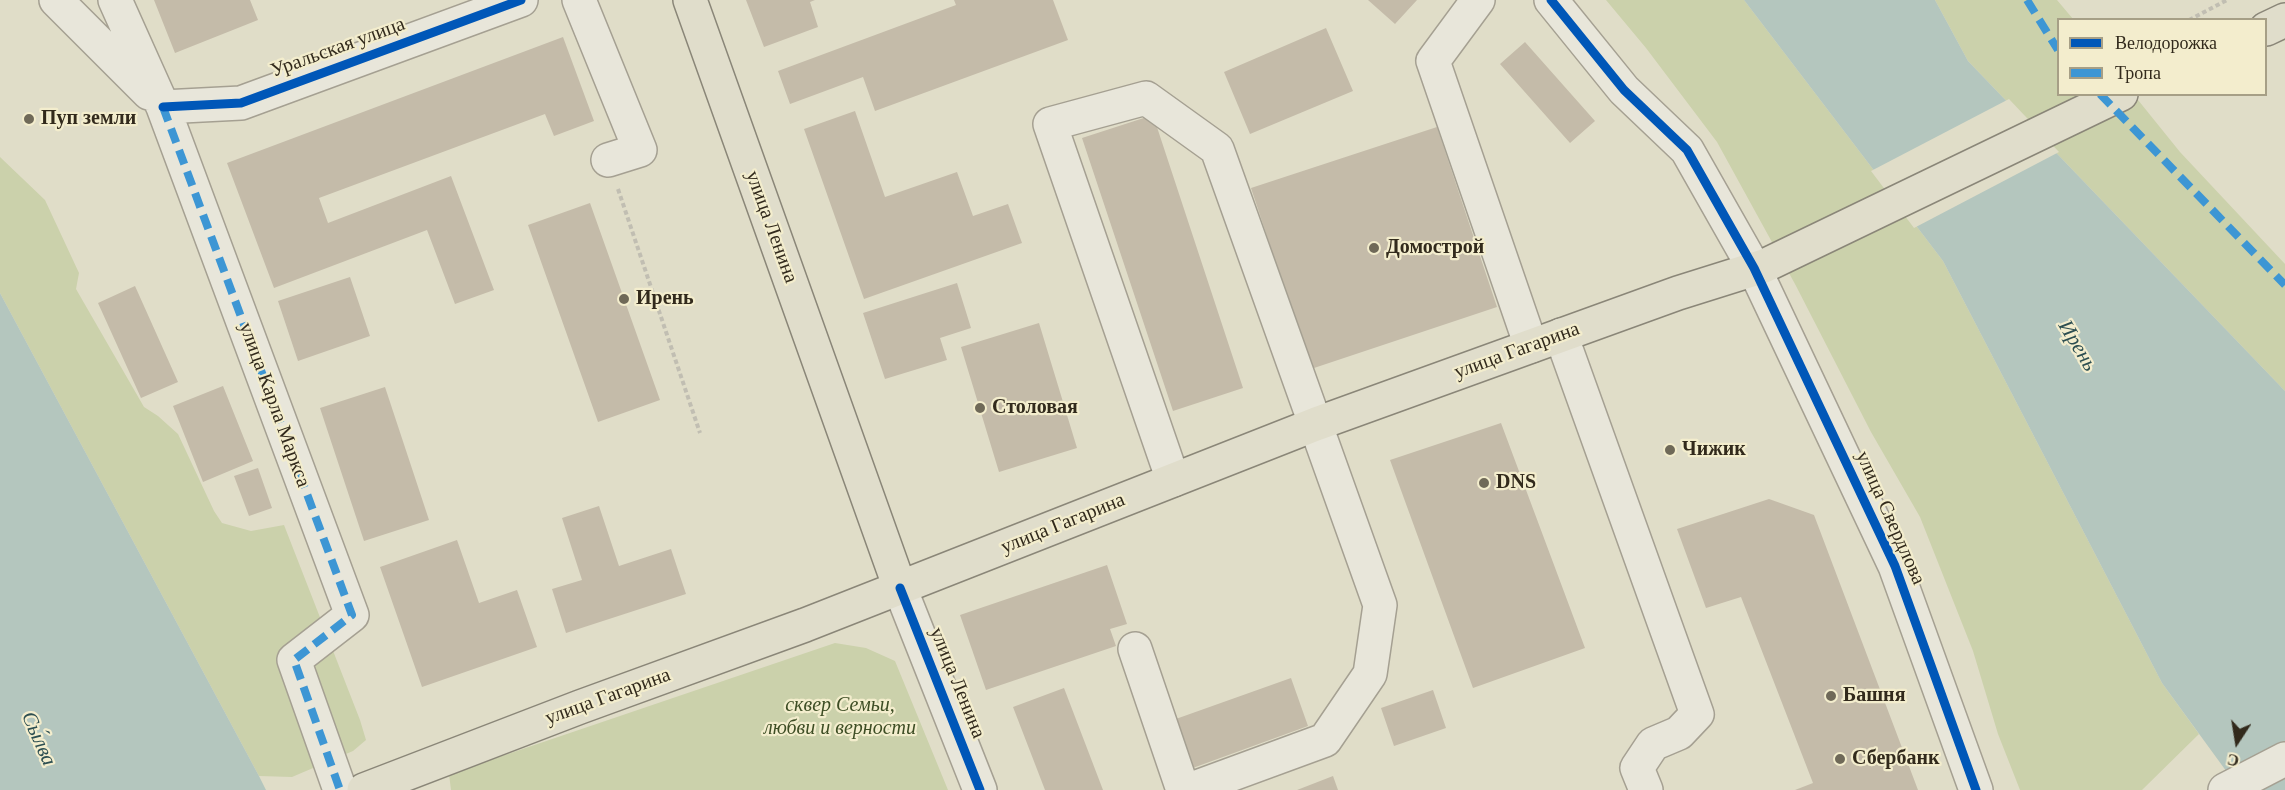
<!DOCTYPE html>
<meta charset="utf-8">
<style>
body{margin:0}
#map{position:relative;width:2285px;height:790px;overflow:hidden;background:#e0ddc8;font-family:Georgia,serif}
canvas{display:block}
.legend{position:absolute;left:2057px;top:18px;width:210px;height:78px;box-sizing:border-box;background:#f3edcd;border:2px solid #a69f86;margin:0;padding:8px 10px;list-style:none;font-size:18px;color:#322a1c}
.legend li{display:flex;align-items:center;gap:12px;height:30px}
.legend b{width:30px;border:2px solid #a69f86}
.north{position:absolute;left:2207px;top:712px;width:60px;height:60px;-webkit-text-stroke:4px #f3edcd;paint-order:stroke;rotate:192deg;font-size:16px;font-weight:700;line-height:24px;text-align:center;color:#322a1c}
.north::after{content:'';display:block;margin:auto;width:21px;height:27px;background:#322a1c;clip-path:polygon(50% 0,100% 100%,50% 72%,0 100%)}
</style>
<div id="map">
<canvas width="2285" height="790"></canvas>
<ul class="legend">
<li><b style="height:8px;background:#0057b8"></b>Велодорожка</li>
<li><b style="height:8px;background:#3d96d4"></b>Тропа</li>
</ul>
<div class="north">С</div>
</div>
<script>
const ctx = document.querySelector('canvas').getContext('2d');
ctx.lineJoin = 'round';
function fill(path, color) { ctx.fillStyle = color; ctx.fill(path, 'evenodd'); }
const toPath = rows => new Path2D(rows.map(r => 'M' + r).join(''));
function trace(path, color, width, dash) { ctx.strokeStyle = color; ctx.lineWidth = width; ctx.lineCap = dash ? 'butt' : 'round'; ctx.setLineDash(dash || []); ctx.stroke(path); }
function drawText(font, color, halo, rows, align = 'center') {
  ctx.font = font + ' Georgia,serif'; ctx.lineWidth = 4.5; ctx.setLineDash([]); ctx.textBaseline = 'middle'; ctx.strokeStyle = halo; ctx.fillStyle = color; for (const [text, x, y, turn = 0] of rows) {
    ctx.save(); ctx.translate(x, y); ctx.rotate((+turn || 0) * Math.PI / 180); ctx.textAlign = isNaN(turn) ? turn : align; if (halo) ctx.strokeText(text, 0, 0); ctx.fillText(text, 0, 0); ctx.restore();
  }
}
const green = toPath([
 [1606,0,1744,0,1943,261,2162,683,2199,734,2142,790,2020,790,1998,734,1973,651,1920,517,1871,432,1795,284,1717,142,1646,48],
 [1935,0,2057,0,2073,19,2058,20,2058,94,2134,95,2180,152,2285,264,2285,391,1968,61],
 [0,157,45,200,79,273,76,289,144,407,158,416,178,434,214,511,222,523,251,531,284,525,360,720,366,740,353,751,292,777,259,776,0,293],
 [835,643,866,648,895,661,948,790,451,790,449,774]
]);
const water = toPath([
 [1744,0,1935,0,1968,61,2285,391,2285,790,2240,790,2162,683,1943,261],
 [0,293,259,776,266,790,0,790]
]);
const pier = toPath([
 [2009,99,2059,152,1914,228,1871,171]
]);
const building = toPath([
 [154,0,250,0,258,20,175,53],
 [746,0,815,0,810,2,818,27,764,47],
 [954,0,1053,0,1068,40,875,111,863,77,790,104,778,71,956,5],
 [1368,0,1417,0,1395,24],
 [1326,28,1353,91,1250,134,1224,72],
 [563,37,594,121,554,136,545,114,319,198,328,223,451,176,494,290,455,304,427,230,274,288,227,163],
 [1525,42,1595,121,1570,143,1500,64],
 [855,111,885,197,957,172,973,216,1008,204,1022,243,864,299,804,129],
 [1153,115,1243,388,1173,411,1082,138],
 [1437,127,1497,307,1311,369,1251,188],
 [590,203,660,400,598,422,528,225],
 [350,277,370,336,298,361,278,301],
 [957,283,971,328,940,338,947,360,885,379,863,313],
 [135,286,178,382,141,398,98,303],
 [1039,323,1077,448,999,472,961,347],
 [223,386,253,461,203,482,173,406],
 [385,387,429,520,364,541,320,408],
 [1501,423,1585,648,1473,688,1390,460],
 [258,468,272,508,249,516,234,476],
 [1769,499,1814,515,1918,790,1795,790,1813,783,1741,597,1706,608,1677,529],
 [599,506,619,566,671,549,686,594,566,633,552,589,582,580,562,518],
 [457,540,479,603,517,590,537,647,422,687,380,567],
 [1107,565,1127,624,1110,629,1116,646,986,690,960,615],
 [1291,678,1308,726,1190,769,1173,720],
 [1064,688,1103,790,1045,790,1013,707],
 [1433,690,1446,728,1394,746,1381,708],
 [1333,776,1338,790,1297,790]
]);
const path = toPath([
 [2189,20,2227,0],
 [618,189,700,433]
]);
const minor = toPath([
 [56,0,149,93],
 [115,0,163,107,352,615,294,660,340,790],
 [579,0,640,150,608,160],
 [1478,0,1433,61,1531,346],
 [1551,0,1624,90,1687,150,1754,268,1895,566,1976,790],
 [163,107,241,103,521,0],
 [1561,335,1697,714,1679,733,1653,744,1637,768,1646,790],
 [1173,480,1050,124,1146,98,1217,149,1380,605,1370,674,1325,740,1189,790],
 [900,588,980,790],
 [1135,649,1183,790],
 [2225,790,2285,759]
]);
const major = toPath([
 [690,0,900,588],
 [2266,29,2285,20],
 [364,790,580,707,805,625,1316,424,1678,293,1764,266,2121,94]
]);
const quiet = toPath([
 [2027,0,2058,50],
 [2100,94,2285,285],
 [163,107,352,615,294,660,340,790]
]);
const cycleway = toPath([
 [1551,0,1624,90,1687,150,1754,268,1895,566,1976,790],
 [163,107,241,103,521,0],
 [900,588,980,790]
]);
const markers = [
 [29,119,6,"#6f6958"],
 [1374,248,6,"#6f6958"],
 [624,299,6,"#6f6958"],
 [980,408,6,"#6f6958"],
 [1670,450,6,"#6f6958"],
 [1484,483,6,"#6f6958"],
 [1831,696,6,"#6f6958"],
 [1840,759,6,"#6f6958"]
];
const streetNames = [
 ["Уральская улица",338,48,-20],
 ["улица Ленина",771,227,70],
 ["улица Гагарина",1517,351,-20],
 ["улица Карла Маркса",274,405,70],
 ["улица Свердлова",1890,518,66],
 ["улица Гагарина",1063,524,-22],
 ["улица Ленина",957,683,68],
 ["улица Гагарина",608,697,-20]
];
const poiNames = [
 ["Пуп земли",41,119],
 ["Домострой",1386,248],
 ["Ирень",636,299],
 ["Столовая",992,408],
 ["Чижик",1682,450],
 ["DNS",1496,483],
 ["Башня",1843,696],
 ["Сбербанк",1852,759]
];
const parkNames = [
 ["сквер Семьи,",840,706],
 ["любви и верности",840,729]
];
const waterNames = [
 ["Ирень",2077,346,59],
 ["Сы́лва",38,739,66]
];
fill(green, '#cbd1ab');
fill(water, '#b4c6be');
fill(pier, '#e0ddc8');
fill(building, '#c4bba9');
trace(minor, '#a5a092', 36);
trace(major, '#8a8678', 36);
trace(path, '#c1beb2', 4, [4.5, 3]);
trace(minor, '#e8e6da', 33);
trace(major, '#e0ddcb', 33);
trace(quiet, '#3d96d4', 8, [15, 8]);
trace(cycleway, '#0057b8', 9);
for (const [x, y, r, color] of markers) { const dot = new Path2D(); dot.arc(x, y, r, 0, 2 * Math.PI); ctx.fillStyle = color; ctx.fill(dot); trace(dot, '#f3edcd', 2); }
drawText('20px', '#322a1c', '#f3edcd', streetNames);
drawText('bold 20px', '#322a1c', '#f3edcd', poiNames, 'left');
drawText('italic 20px', '#3d4d24', '#f3edcd', parkNames);
drawText('italic 21px', '#2c4e51', '#f3edcd', waterNames);
</script>
